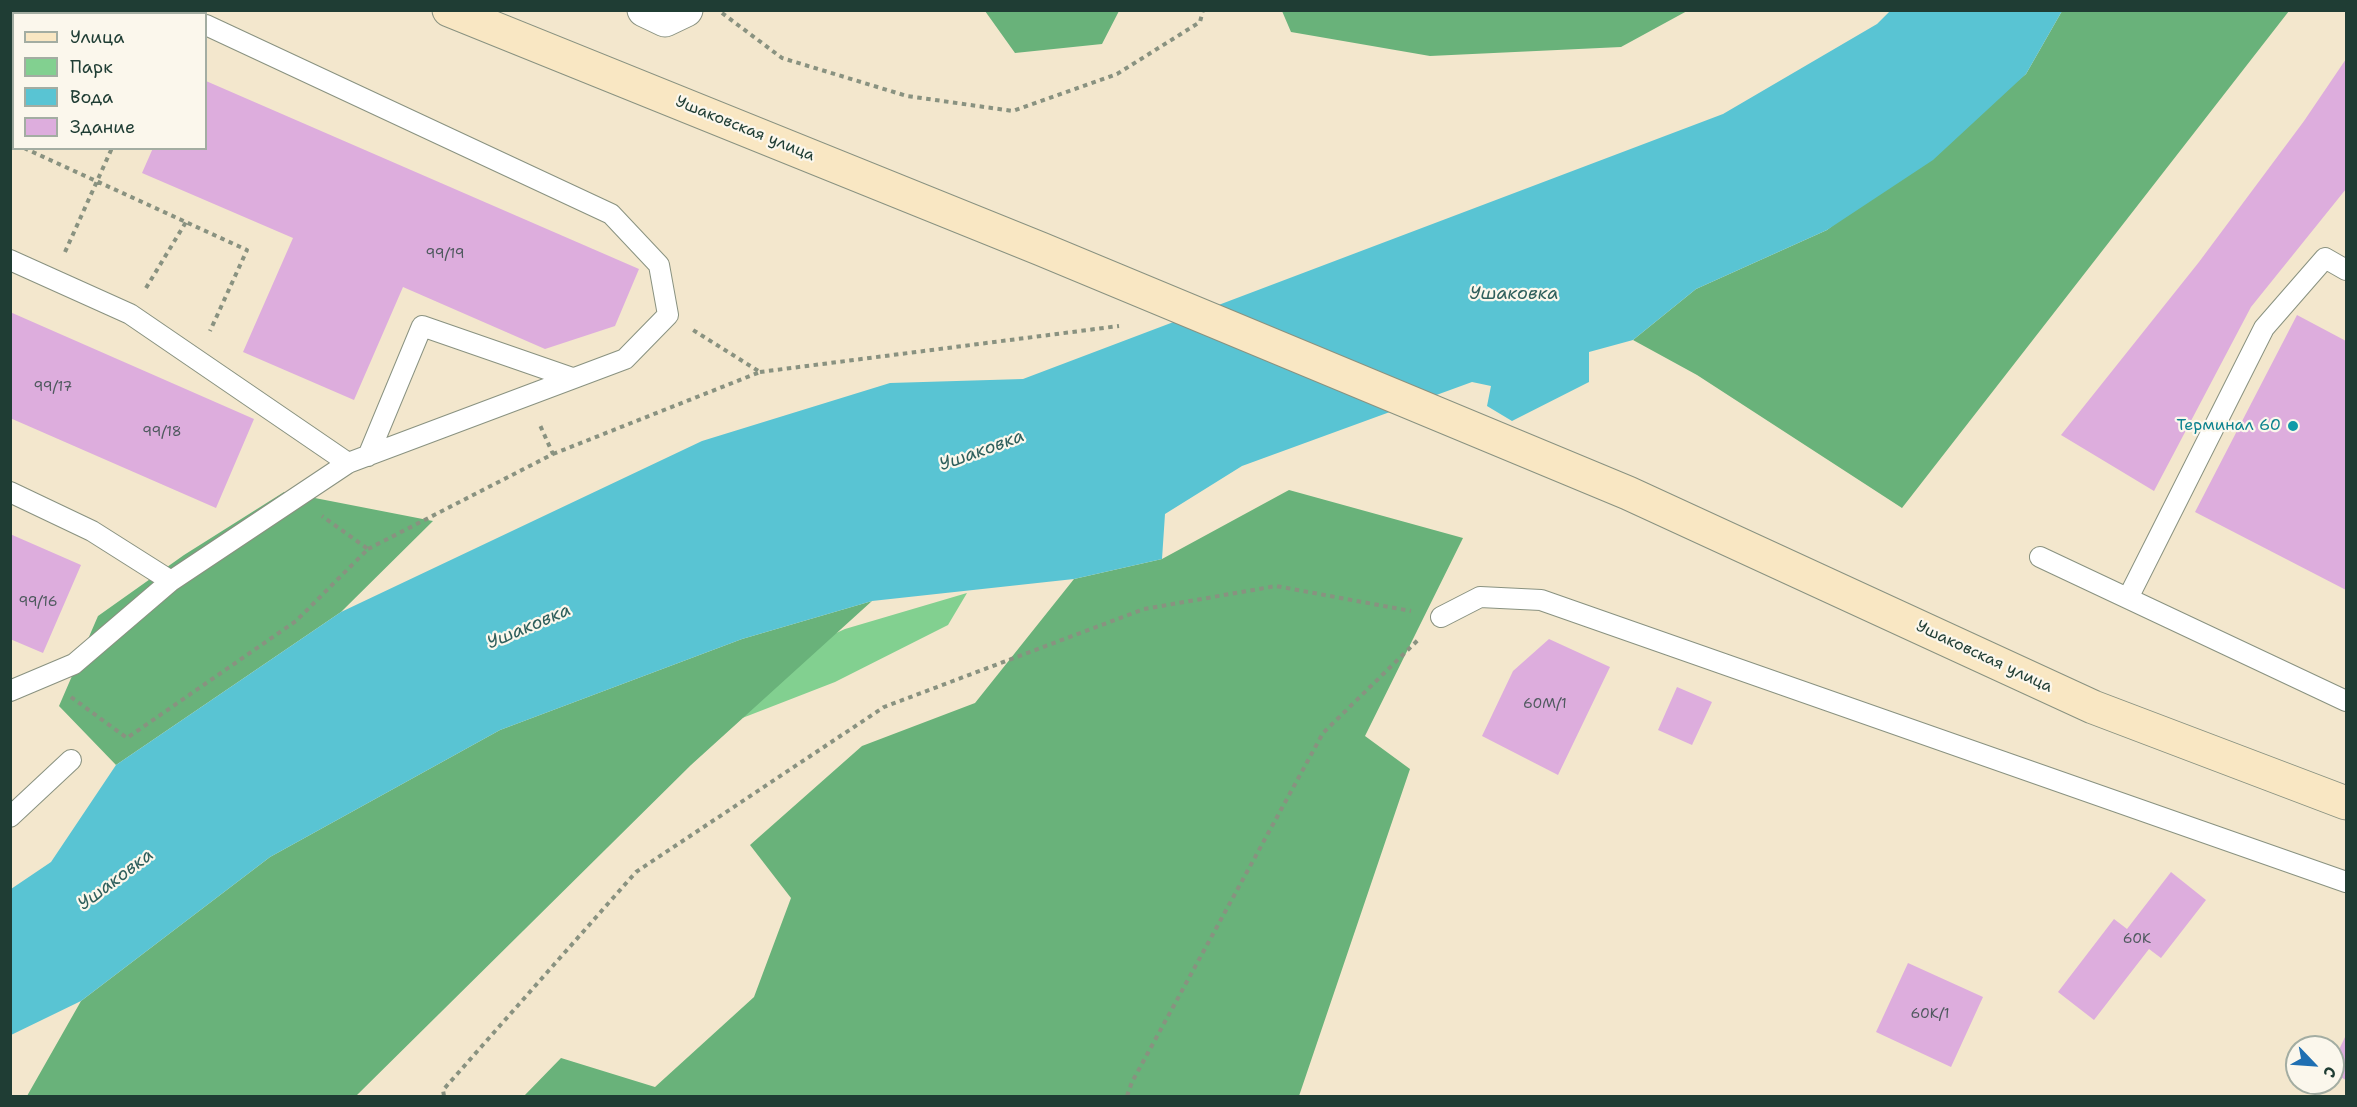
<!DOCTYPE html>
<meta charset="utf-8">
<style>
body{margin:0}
#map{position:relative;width:2357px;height:1107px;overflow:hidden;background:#f3e7cd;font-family:"Shantell Sans",sans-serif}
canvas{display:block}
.frame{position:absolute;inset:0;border:12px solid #1f3d34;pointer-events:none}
.legend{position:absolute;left:12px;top:12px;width:195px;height:138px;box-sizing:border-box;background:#fbf7ec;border:2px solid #a3ada2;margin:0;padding:8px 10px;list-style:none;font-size:18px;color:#1f3d34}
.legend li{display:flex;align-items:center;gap:12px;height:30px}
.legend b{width:30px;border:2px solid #a3ada2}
.north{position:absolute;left:2285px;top:1035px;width:60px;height:60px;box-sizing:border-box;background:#fbf7ec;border:2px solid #a3ada2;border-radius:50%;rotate:115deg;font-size:16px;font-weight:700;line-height:24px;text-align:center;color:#1f3d34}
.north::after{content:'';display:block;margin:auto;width:21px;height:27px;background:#1f6fb2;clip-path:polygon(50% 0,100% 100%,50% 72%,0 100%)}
</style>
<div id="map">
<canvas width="2357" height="1107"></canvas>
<div class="frame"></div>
<ul class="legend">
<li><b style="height:8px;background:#f9e7c3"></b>Улица</li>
<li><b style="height:16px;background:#82d090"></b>Парк</li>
<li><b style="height:16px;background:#59c4d3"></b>Вода</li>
<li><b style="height:16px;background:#ddaddd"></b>Здание</li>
</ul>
<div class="north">С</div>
</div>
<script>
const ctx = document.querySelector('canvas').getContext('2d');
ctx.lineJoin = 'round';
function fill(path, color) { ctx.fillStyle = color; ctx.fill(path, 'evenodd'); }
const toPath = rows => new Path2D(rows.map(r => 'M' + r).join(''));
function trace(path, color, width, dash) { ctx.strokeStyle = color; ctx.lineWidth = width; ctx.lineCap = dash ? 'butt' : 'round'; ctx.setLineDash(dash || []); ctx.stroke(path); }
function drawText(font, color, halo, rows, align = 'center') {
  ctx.font = font + ' "Shantell Sans",sans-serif'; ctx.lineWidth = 4.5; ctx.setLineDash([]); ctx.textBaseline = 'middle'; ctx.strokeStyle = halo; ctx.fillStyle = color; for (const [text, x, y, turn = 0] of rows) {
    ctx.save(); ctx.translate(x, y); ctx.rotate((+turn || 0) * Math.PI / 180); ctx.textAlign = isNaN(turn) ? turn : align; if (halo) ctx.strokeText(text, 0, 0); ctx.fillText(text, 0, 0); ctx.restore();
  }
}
const green = toPath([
 [967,593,948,625,835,682,562,788,196,1096,556,759,845,629]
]);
const forest = toPath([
 [985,11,1119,11,1102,44,1015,53],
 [1282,11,1687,11,1621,47,1430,56,1291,32],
 [2062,11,2289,11,1902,508,1697,375,1633,340,1696,289,1827,230,2026,74],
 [1289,490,1463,538,1365,736,1410,769,1299,1096,524,1096,561,1058,655,1087,754,997,791,898,750,845,862,746,975,703,1074,579,1162,559],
 [284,492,433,521,341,612,116,765,59,706,98,616,184,555],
 [872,601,691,765,356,1096,27,1096,81,1001,270,857,500,730,742,639]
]);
const water = toPath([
 [1890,11,2062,11,2026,74,1933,160,1827,230,1696,289,1633,340,1589,352,1589,382,1512,421,1487,406,1491,386,1472,382,1242,466,1165,514,1162,559,1074,579,872,601,742,639,500,730,270,857,81,1001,11,1035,11,889,51,862,116,765,341,612,702,441,890,383,1023,379,1723,114,1877,24]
]);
const building = toPath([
 [10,10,127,10,125,14,14,14,14,98,10,97],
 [2346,59,2346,189,2251,307,2154,491,2061,435,2199,262,2304,121],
 [206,81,639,269,615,326,545,349,403,287,354,400,243,352,293,238,142,173,153,148,206,148],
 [10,312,254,419,216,508,10,418],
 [2297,315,2346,341,2346,590,2195,512],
 [10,534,81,565,43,653,10,639],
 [1549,639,1610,667,1558,775,1482,736,1513,671],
 [1677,687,1712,702,1692,745,1658,730],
 [2171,872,2206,900,2161,958,2149,949,2094,1020,2058,992,2114,919,2127,929],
 [1908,963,1983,997,1951,1067,1876,1032],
 [2346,1035,2346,1080,2333,1073,2333,1062]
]);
const path = toPath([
 [722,13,782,58,907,96,1013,111,1117,74,1200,22,1203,10],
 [10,142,14,144],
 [24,148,247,250,210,331],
 [65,252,112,148],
 [146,288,186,222],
 [760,372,1119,326],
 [553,454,760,372,693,330],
 [368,549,553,454,539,423],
 [71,697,127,738,296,621,368,549,322,516],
 [444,1096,443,1090,636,872,884,707,1144,609,1276,586,1411,611],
 [1127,1096,1132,1082,1323,733,1419,639]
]);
const lane = toPath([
 [178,10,184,14],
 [10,260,130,314,348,463],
 [368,456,422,326,572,378],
 [10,492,92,531,171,581,74,664,10,691],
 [2040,557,2346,701],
 [171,581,348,463,625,359,668,315,659,265,611,214,206,25],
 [2128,598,2264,328,2325,258,2346,270],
 [1441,617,1480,597,1541,600,2346,882],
 [10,817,71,760]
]);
const street = toPath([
 [644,10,665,20,686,10]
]);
const secondary = toPath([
 [449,10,1041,249,1628,493,2093,707,2346,803]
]);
const markers = [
 [2293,426,6,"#0f9aa8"]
];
const numberNames = [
 ["99/19",445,254],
 ["99/17",53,387],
 ["99/18",162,432],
 ["99/16",38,602],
 ["60М/1",1545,704],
 ["60К",2137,939],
 ["60К/1",1930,1014]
];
const streetNames = [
 ["Ушаковская улица",745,129,22],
 ["Ушаковская улица",1984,657,25]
];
const cultureNames = [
 ["Терминал 60",2281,426]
];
const waterNames = [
 ["Ушаковка",1514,294],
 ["Ушаковка",982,451,-20],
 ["Ушаковка",529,627,-23],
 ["Ушаковка",116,880,-37]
];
fill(green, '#82d090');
fill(forest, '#69b27a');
fill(water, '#59c4d3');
fill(building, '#ddaddd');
trace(lane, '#899280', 22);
trace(street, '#899280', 35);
trace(secondary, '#899280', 35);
trace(path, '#899280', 4, [4.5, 4.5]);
trace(lane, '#fff', 20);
trace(street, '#fff', 33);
trace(secondary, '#f9e7c3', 33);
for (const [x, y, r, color] of markers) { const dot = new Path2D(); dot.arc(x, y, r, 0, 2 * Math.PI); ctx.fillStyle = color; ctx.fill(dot); trace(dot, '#fbf7ec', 2); }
drawText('14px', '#4e595e', null, numberNames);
drawText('16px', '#1f3d34', '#fbf7ec', streetNames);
drawText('16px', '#0d838f', '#fbf7ec', cultureNames, 'right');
drawText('italic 18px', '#2e5f5c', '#fbf7ec', waterNames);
</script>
